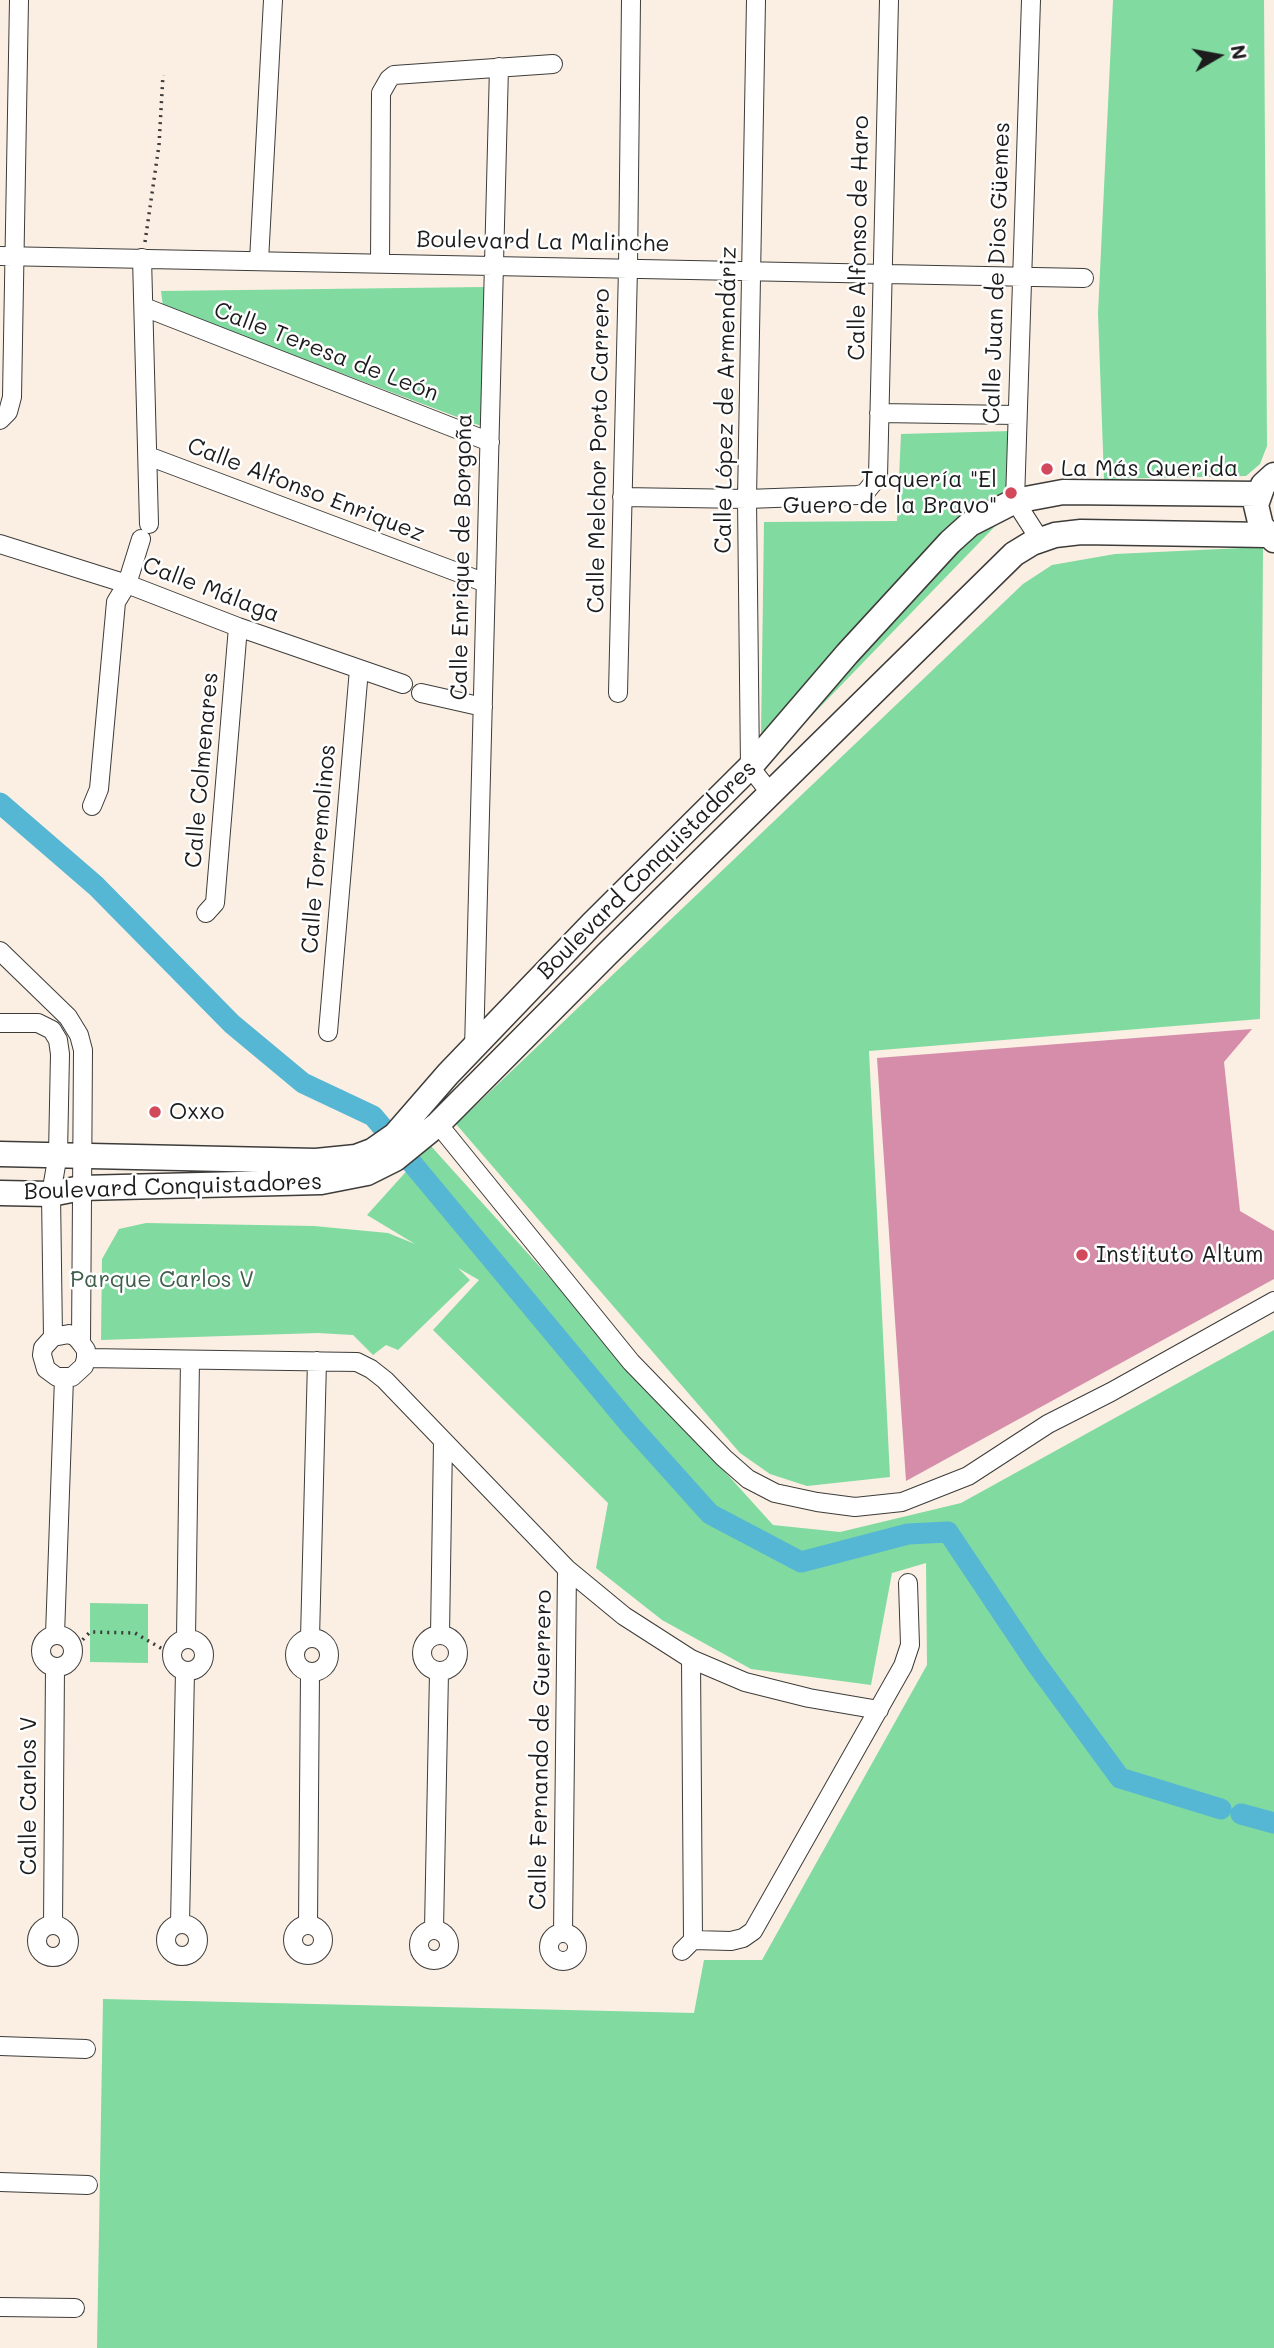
<!DOCTYPE html>
<meta charset="utf-8">
<style>
body{margin:0}
#map{position:relative;width:1274px;height:2348px;overflow:hidden;background:#faefe2;font-family:Mali,sans-serif}
canvas{display:block}
.north{position:absolute;left:1183px;top:21px;width:70px;height:70px;-webkit-text-stroke:5px #fff;paint-order:stroke;rotate:80deg;font-size:19px;font-weight:700;line-height:28px;text-align:center;color:#1c1c1c}
.north::after{content:'';display:block;margin:auto;width:24px;height:32px;background:#1c1c1c;clip-path:polygon(50% 0,100% 100%,50% 72%,0 100%)}
</style>
<div id="map">
<canvas width="1274" height="2348"></canvas>
<div class="north">N</div>
</div>
<script>
const ctx = document.querySelector('canvas').getContext('2d');
ctx.lineJoin = 'round';
function fill(path, color) { ctx.fillStyle = color; ctx.fill(path, 'evenodd'); }
const toPath = rows => new Path2D(rows.map(r => 'M' + r).join(''));
function trace(path, color, width, dash) { ctx.strokeStyle = color; ctx.lineWidth = width; ctx.lineCap = dash ? 'butt' : 'round'; ctx.setLineDash(dash || []); ctx.stroke(path); }
function drawText(font, color, halo, rows, align = 'center') {
  ctx.font = font + ' Mali,sans-serif'; ctx.lineWidth = 5; ctx.setLineDash([]); ctx.textBaseline = 'middle'; ctx.strokeStyle = halo; ctx.fillStyle = color; for (const [text, x, y, turn = 0] of rows) {
    ctx.save(); ctx.translate(x, y); ctx.rotate((+turn || 0) * Math.PI / 180); ctx.textAlign = isNaN(turn) ? turn : align; if (halo) ctx.strokeText(text, 0, 0); ctx.fillText(text, 0, 0); ctx.restore();
  }
}
const green = toPath([
 [1113,0,1264,0,1267,446,1260,464,1246,476,1104,479,1098,313],
 [484,287,481,426,163,306,161,291],
 [1011,431,1006,515,789,739,761,736,764,522,897,521,901,434],
 [1263,547,1260,1019,869,1051,890,1477,807,1486,770,1474,740,1453,456,1124,1023,584,1052,565,1115,554],
 [430,1145,773,1525,840,1532,961,1503,1274,1330,1274,2348,97,2348,103,1999,694,2013,704,1960,762,1960,927,1665,926,1563,892,1573,871,1685,751,1669,662,1620,596,1568,608,1503,433,1330,479,1280,458,1268,470,1280,398,1350,386,1345,373,1355,353,1335,318,1333,101,1340,102,1259,119,1229,146,1223,314,1226,388,1233,415,1244,367,1215],
 [90,1603,148,1604,148,1663,90,1662]
]);
const canal = toPath([
 [0,803,96,886,232,1024,303,1083,373,1116,384,1129],
 [411,1162,631,1426,710,1514,801,1562,908,1534,948,1532,1035,1662,1120,1778,1221,1809],
 [1241,1814,1274,1823]
]);
const building = toPath([
 [1252,1029,1224,1062,1240,1211,1274,1231,1274,1279,906,1481,877,1058]
]);
const path = toPath([
 [145,242,159,145,163,75],
 [73,1650,90,1632,135,1633,171,1654]
]);
const street = toPath([
 [756,0,747,499,750,767,771,794],
 [1031,0,1015,501,1040,540],
 [0,256,1084,278],
 [142,258,149,524],
 [259,261,273,0],
 [380,263,381,93,389,79,394,75,553,64],
 [144,307,490,442],
 [879,413,1017,415],
 [0,420,8,412,12,397,19,0],
 [148,456,486,583],
 [622,497,747,499,858,495,865,493,878,477,889,0],
 [0,544,127,584,238,627,403,684],
 [421,693,483,707],
 [618,693,628,268,631,0],
 [92,806,99,789,116,602,127,584,141,539],
 [206,913,215,903,238,627],
 [0,951,68,1017,79,1035,83,1050,81,1343,86,1350,86,1358,84,1366,72,1377,57,1377,46,1369,42,1355,43,1348,53,1337,69,1334,76,1337,81,1343],
 [0,1023,38,1023,52,1030,58,1040,60,1054,58,1154,51,1194,53,1337],
 [328,1032,359,669],
 [474,1049,499,67],
 [438,1124,631,1362,724,1458,748,1479,775,1493,817,1502,855,1507,902,1502,968,1476,1048,1424,1111,1392,1274,1301],
 [86,1358,357,1362,371,1369,385,1380,567,1569,624,1616,691,1659,745,1682,809,1698,879,1710],
 '422 1653a18 18 0 1 1 36 0a18 18 0 1 1-36 0Z',
 '41 1651a16 16 0 1 1 32 0a16 16 0 1 1-32 0Z',
 [55,1635,64,1378],
 [440,1635,443,1441],
 [186,1638,190,1360],
 [310,1638,317,1361],
 '295 1655a17 17 0 1 1 34 0a17 17 0 1 1-34 0Z',
 '172 1655a16 16 0 1 1 32 0a16 16 0 1 1-32 0Z',
 [180,1924,185,1671],
 '166 1940a16 16 0 1 1 32 0a16 16 0 1 1-32 0Z',
 '37 1941a16 16 0 1 1 32 0a16 16 0 1 1-32 0Z',
 [53,1925,55,1667],
 [308,1925,310,1672],
 '293 1940a15 15 0 1 1 30 0a15 15 0 1 1-30 0Z',
 [434,1929,439,1672],
 '419 1945a15 15 0 1 1 30 0a15 15 0 1 1-30 0Z',
 '549 1947a14 14 0 1 1 28 0a14 14 0 1 1-28 0Z',
 [563,1933,567,1569],
 [693,1940,731,1941,743,1938,753,1931,903,1666,910,1645,908,1583],
 [682,1951,693,1940,691,1659],
 [0,2046,86,2049],
 [0,2182,88,2185],
 [0,2307,75,2308]
]);
const secondary = toPath([
 [1274,475,1263,485,1256,505,1261,526,1274,540],
 [0,1154,316,1161,356,1157,372,1151,395,1135,448,1074,592,924,750,767,847,654,950,542,970,524,1015,501,1063,492,1258,494],
 [0,1193,51,1194,81,1188,321,1182,367,1173,395,1159,438,1124,607,954,1014,554,1032,543,1055,535,1081,532,1267,535]
]);
const markers = [
 [1047,469,7,"#d1495b"],
 [1011,493,7,"#d1495b"],
 [155,1112,7,"#d1495b"],
 [1082,1255,7,"#d1495b"]
];
const streetNames = [
 ["Calle Alfonso de Haro",859,238,-89],
 ["Boulevard La Malinche",543,242,1],
 ["Calle Juan de Dios Güemes",997,273,-88],
 ["Calle Teresa de León",326,352,21],
 ["Calle López de Armendáriz",726,400,-89],
 ["Calle Melchor Porto Carrero",599,451,-89],
 ["Calle Alfonso Enriquez",306,490,21],
 ["Calle Enrique de Borgoña",462,557,-89],
 ["Calle Málaga",211,590,21],
 ["Calle Colmenares",202,770,-85],
 ["Calle Torremolinos",319,849,-85],
 ["Boulevard Conquistadores",647,870,-45],
 ["Boulevard Conquistadores",173,1187,-2],
 ["Calle Fernando de Guerrero",541,1750,-89],
 ["Calle Carlos V",29,1796,-90]
];
const poiNames = [
 ["La Más Querida",1061,469],
 ["Taquería \"El",997,480,"right"],
 ["Guero de la Bravo\"",997,506,"right"],
 ["Oxxo",169,1112],
 ["Instituto Altum",1096,1255]
];
const parkNames = [
 ["Parque Carlos V",162,1280]
];
fill(green, '#81da9f');
trace(canal, '#56b7d4', 21);
fill(building, '#d58daa');
trace(street, '#3d3c3a', 20);
trace(secondary, '#3d3c3a', 27);
trace(path, '#3d3c3a', 3.5, [2, 5]);
trace(street, '#fff', 18);
trace(secondary, '#fff', 24);
for (const [x, y, r, color] of markers) { const dot = new Path2D(); dot.arc(x, y, r, 0, 2 * Math.PI); ctx.fillStyle = color; ctx.fill(dot); trace(dot, '#fff', 2.5); }
drawText('23px', '#1c1c1c', '#fff', streetNames);
drawText('23px', '#1c1c1c', '#fff', poiNames, 'left');
drawText('23px', '#3f5e4a', '#fff', parkNames);
</script>
